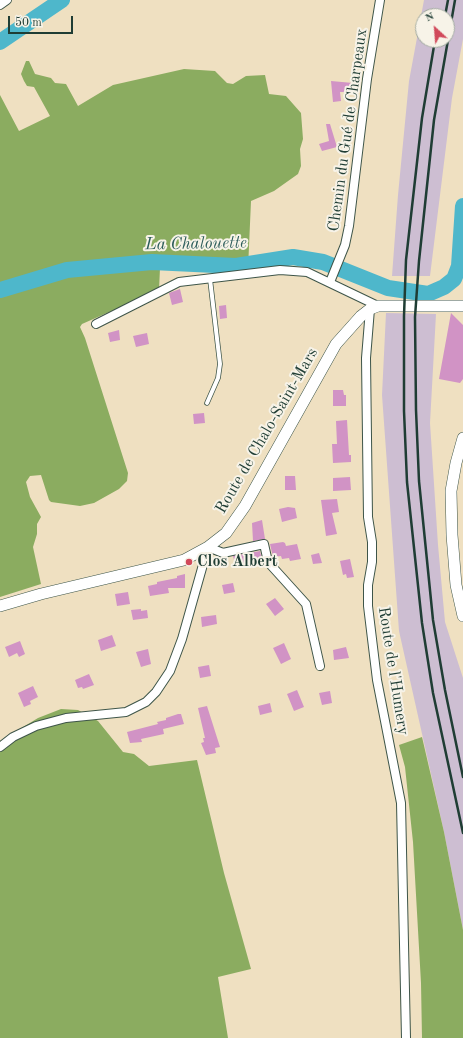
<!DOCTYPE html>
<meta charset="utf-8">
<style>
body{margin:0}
#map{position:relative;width:463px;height:1038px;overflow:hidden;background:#efe0c1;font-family:"Old Standard TT",serif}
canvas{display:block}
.north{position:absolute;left:415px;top:8px;width:40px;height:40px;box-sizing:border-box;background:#f7f3e8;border:1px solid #a1aaa0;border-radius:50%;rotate:334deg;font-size:11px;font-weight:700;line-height:16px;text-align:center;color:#1f3d34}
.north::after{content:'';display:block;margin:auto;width:14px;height:18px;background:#d1495b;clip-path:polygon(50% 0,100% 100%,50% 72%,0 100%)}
.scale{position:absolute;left:8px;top:16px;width:65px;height:18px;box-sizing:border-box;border:2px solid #1f3d34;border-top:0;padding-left:5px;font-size:12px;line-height:14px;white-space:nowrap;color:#1f3d34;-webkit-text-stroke:3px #f7f3e8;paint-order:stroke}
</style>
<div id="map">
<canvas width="463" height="1038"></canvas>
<div class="north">N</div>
<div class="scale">50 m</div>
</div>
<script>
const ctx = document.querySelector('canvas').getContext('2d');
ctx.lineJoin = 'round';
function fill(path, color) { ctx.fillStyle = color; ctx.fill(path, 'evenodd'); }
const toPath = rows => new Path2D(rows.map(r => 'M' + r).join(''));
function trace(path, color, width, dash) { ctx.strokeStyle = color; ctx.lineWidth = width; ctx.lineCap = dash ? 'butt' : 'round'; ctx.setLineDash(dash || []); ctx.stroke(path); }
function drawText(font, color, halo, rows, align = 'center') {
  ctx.font = font + ' "Old Standard TT",serif'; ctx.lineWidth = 4; ctx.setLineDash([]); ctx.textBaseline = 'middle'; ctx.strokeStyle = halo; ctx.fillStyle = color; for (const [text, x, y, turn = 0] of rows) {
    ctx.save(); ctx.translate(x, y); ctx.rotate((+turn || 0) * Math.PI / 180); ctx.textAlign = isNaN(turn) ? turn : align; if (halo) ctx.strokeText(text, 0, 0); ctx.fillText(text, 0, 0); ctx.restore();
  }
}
const industrial = toPath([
 [424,0,463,0,463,39,452,98,430,276,392,276,398,195,409,81],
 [423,16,447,16,447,40,423,40],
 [386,313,436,314,430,423,438,545,445,622,463,678,463,930,444,832,399,631,382,395]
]);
const forest = toPath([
 [26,61,29,61,35,74,51,78,55,83,66,84,78,106,113,85,184,69,215,71,227,83,233,84,246,76,265,75,269,94,286,96,301,113,303,139,300,149,301,166,298,174,274,191,251,201,248,269,216,271,160,268,159,290,82,324,80,327,85,338,128,473,127,481,119,489,94,503,80,506,51,502,49,500,41,475,30,476,26,482,30,497,41,517,37,524,37,534,33,547,41,584,0,597,0,95,19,131,50,116,34,87,27,86,24,81,21,74],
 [61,709,78,710,98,721,123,752,134,754,149,766,197,760,224,873,251,969,218,977,228,1038,0,1038,0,741,38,718],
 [422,737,444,832,463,930,463,1038,422,1038,421,983,413,842,405,767,399,745]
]);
const river = toPath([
 [0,42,62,0],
 [0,290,67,270,152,262,236,266,293,257,323,262,388,288,428,294,444,287,454,279,459,266,463,206]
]);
const building = toPath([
 [331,81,353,83,353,92,340,92,341,101,333,102],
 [326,124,330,124,337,147,322,151,319,144,329,141],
 [180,289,183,302,172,305,169,293],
 [226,305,227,318,220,319,219,306],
 [451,313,463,325,463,379,460,383,439,379],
 [119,330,120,340,110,342,108,333],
 [147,333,149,344,136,347,133,336],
 [333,390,343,390,344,395,346,395,346,406,333,406],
 [204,413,205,423,194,424,193,414],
 [347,420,349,455,351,455,351,462,333,463,332,444,337,444,336,421],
 [285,476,295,476,296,490,285,490],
 [350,477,351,490,333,491,333,478],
 [337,499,339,512,332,513,337,534,326,536,321,500],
 [288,507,295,508,297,518,282,522,279,509],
 [262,520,265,539,253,541,252,523],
 [283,542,285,543,286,546,297,544,301,559,290,561,289,558,282,559,281,556,273,557,270,544],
 [260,551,262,560,236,567,233,556],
 [319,553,322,563,313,564,311,555],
 [350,559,354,577,347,578,346,574,343,575,340,561],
 [185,574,185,588,168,588,169,593,150,596,148,586,157,584,157,582,177,578,177,576],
 [233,583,235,592,224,594,222,585],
 [128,592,130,604,117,606,115,594],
 [275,598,284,609,275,616,266,604],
 [141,609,141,611,147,610,148,618,133,620,131,610],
 [216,615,217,624,202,627,201,617],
 [112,635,116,646,101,651,98,640],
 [20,641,25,654,19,657,17,653,9,657,5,647],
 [284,643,291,659,281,664,273,648],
 [346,647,349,658,334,660,333,650],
 [148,649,151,664,141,667,136,652],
 [209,665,211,676,200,678,198,667],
 [89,674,94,685,83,689,82,687,78,688,75,680],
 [33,686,38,697,30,701,31,704,24,707,18,693],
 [297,690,304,707,294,711,287,694],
 [330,691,332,703,322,705,319,693],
 [270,703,272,712,260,715,258,706],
 [207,706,220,747,215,748,216,753,206,755,201,743,204,742,203,738,205,738,198,708],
 [178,714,181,714,184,724,163,729,164,734,141,739,142,742,130,743,127,732,158,724,157,722,166,720,166,718]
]);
const lane = toPath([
 [207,403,218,378,220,364,210,279]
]);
const street = toPath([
 [0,5,7,0],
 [330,282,345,245,349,226,367,79,380,0],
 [370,309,366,358,368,517,372,542,372,562,368,585,368,606,377,680,401,803,406,1038],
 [96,324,179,282,280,270,307,272,378,306],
 [0,747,13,737,36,726,66,718,126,712,146,702,156,692,170,671,182,639,208,547,223,553,264,544,268,562,306,604,320,666]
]);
const secondary = toPath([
 [463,438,456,463,451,491,452,535,456,585,463,616],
 [0,606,41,594,184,560,208,547,226,533,245,506,336,344,361,316,370,309,378,306,463,306]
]);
const rail = toPath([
 [455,0,434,120,419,261,415,317,416,410,419,481,433,620,445,690,463,777],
 [445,16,448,0],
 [435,40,422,118,406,260,404,316,404,411,407,482,422,623,433,693,463,833]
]);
const markers = [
 [189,562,4,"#d1495b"]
];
const streetNames = [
 ["Chemin du Gué de Charpeaux",348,130,-82],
 ["Route de Chalo-Saint-Mars",267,431,-60],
 ["Route de l'Humery",393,671,81]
];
const poiNames = [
 ["Clos Albert",197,562]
];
const waterNames = [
 ["La Chalouette",196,244,-1]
];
fill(industrial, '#cdbed2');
fill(forest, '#8bac60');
trace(river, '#4eb7cb', 16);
fill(building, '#d193c5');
trace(lane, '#3e5549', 5.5);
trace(street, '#3e5549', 10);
trace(secondary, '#3e5549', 12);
trace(lane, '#fff', 4);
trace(street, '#fff', 8);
trace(secondary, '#fff', 11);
trace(rail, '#1f3d34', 2.5);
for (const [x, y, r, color] of markers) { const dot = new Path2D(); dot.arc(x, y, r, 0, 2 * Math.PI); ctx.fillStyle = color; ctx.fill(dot); trace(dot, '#f7f3e8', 1.5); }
drawText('16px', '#1f3d34', '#f7f3e8', streetNames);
drawText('bold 16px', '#1f3d34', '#f7f3e8', poiNames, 'left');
drawText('italic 17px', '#2b5c5a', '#f7f3e8', waterNames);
</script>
